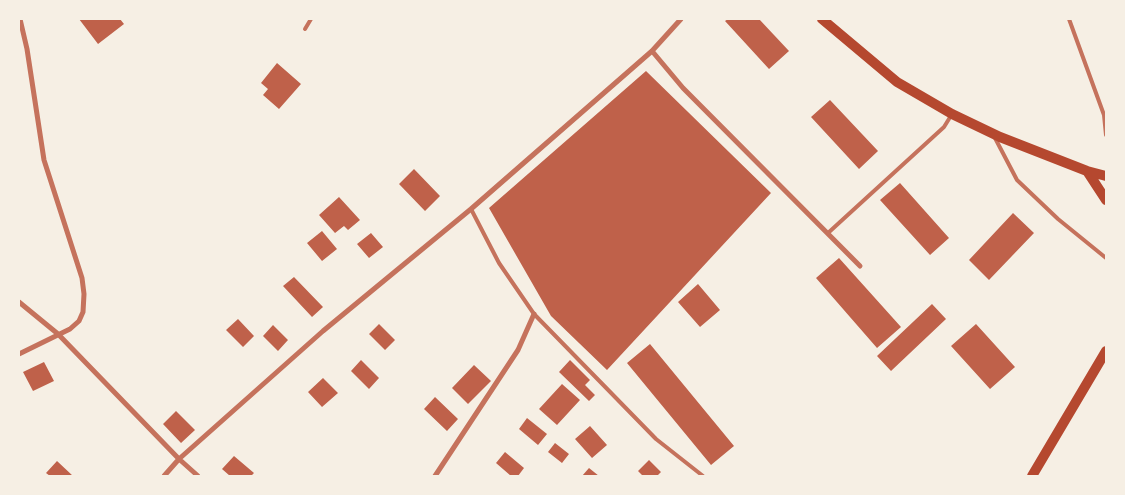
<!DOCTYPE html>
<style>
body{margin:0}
#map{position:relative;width:1125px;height:495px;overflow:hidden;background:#f6efe4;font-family:"PT Sans Narrow",sans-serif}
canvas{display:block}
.frame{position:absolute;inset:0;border:20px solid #f6efe4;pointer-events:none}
</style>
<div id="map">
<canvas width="1125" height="495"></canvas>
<div class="frame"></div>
</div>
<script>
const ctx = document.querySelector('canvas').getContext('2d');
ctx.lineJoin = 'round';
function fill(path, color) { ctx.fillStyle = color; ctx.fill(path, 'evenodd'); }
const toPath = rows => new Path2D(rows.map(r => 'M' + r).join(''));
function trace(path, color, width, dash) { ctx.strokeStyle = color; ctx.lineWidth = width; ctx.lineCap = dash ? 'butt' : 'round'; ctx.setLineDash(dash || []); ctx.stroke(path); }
const building = toPath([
 [79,19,120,19,124,24,98,44],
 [728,19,759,19,789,51,769,69,725,21],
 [277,63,301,84,279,109,263,95,268,89,261,83],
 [646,71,771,193,607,370,551,316,489,208],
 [830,100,878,151,859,169,811,117],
 [414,169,440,196,425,211,399,184],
 [900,183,949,238,930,255,880,200],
 [339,197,360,220,348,230,344,226,335,233,319,215],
 [1013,213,1034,233,989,280,969,260],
 [322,231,337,249,322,261,307,243],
 [371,233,383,247,369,258,357,244],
 [839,258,901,327,877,348,816,278],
 [294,277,323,307,312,317,283,286],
 [698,284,720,310,700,327,678,302],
 [932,304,946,319,891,371,877,356],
 [238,319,254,336,243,347,226,330],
 [379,324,395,340,385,350,369,334],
 [976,324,1015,367,990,389,951,346],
 [273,325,288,340,278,351,263,336],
 [650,344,734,446,711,465,627,363],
 [361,360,379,378,369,389,351,371],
 [570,360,590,380,585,385,595,395,589,401,559,372],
 [44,362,54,381,33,391,23,372],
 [474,365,491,381,468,404,452,388],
 [323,378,338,393,322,407,308,392],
 [562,384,580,400,557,425,539,409],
 [435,397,458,419,447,431,424,409],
 [176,411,195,430,181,443,163,424],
 [527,418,547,434,538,445,519,429],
 [590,426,607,445,592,458,575,439],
 [555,443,569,454,562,463,548,452],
 [505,452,524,468,518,476,511,476,496,463],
 [234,456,254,473,251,476,230,476,222,469],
 [649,460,661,472,657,476,643,476,638,471],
 [57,461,73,476,50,476,46,473],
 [589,468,599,476,582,476]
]);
const service = toPath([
 [1069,19,1104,115,1106,135],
 [305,29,311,19],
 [995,138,1017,180,1058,219,1106,258],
 [471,209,499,263,534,314,656,439,703,476],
 [828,233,944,127,952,114]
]);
const minor = toPath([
 [652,51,683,88,860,266],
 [19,302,58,334,179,459,198,476],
 [19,354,70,329,79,321,83,312,84,294,82,278,44,160,27,49,20,19],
 [164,476,179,459,323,331,471,209,652,51,681,19],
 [435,476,518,350,534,314]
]);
const secondary = toPath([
 [822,19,897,82,952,114,1000,137,1087,171,1106,176],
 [1087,171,1106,200],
 [1032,476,1106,351]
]);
fill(building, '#bf614a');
trace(service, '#c5725c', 4);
trace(minor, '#c5725c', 5);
trace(secondary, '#b5482f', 10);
</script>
